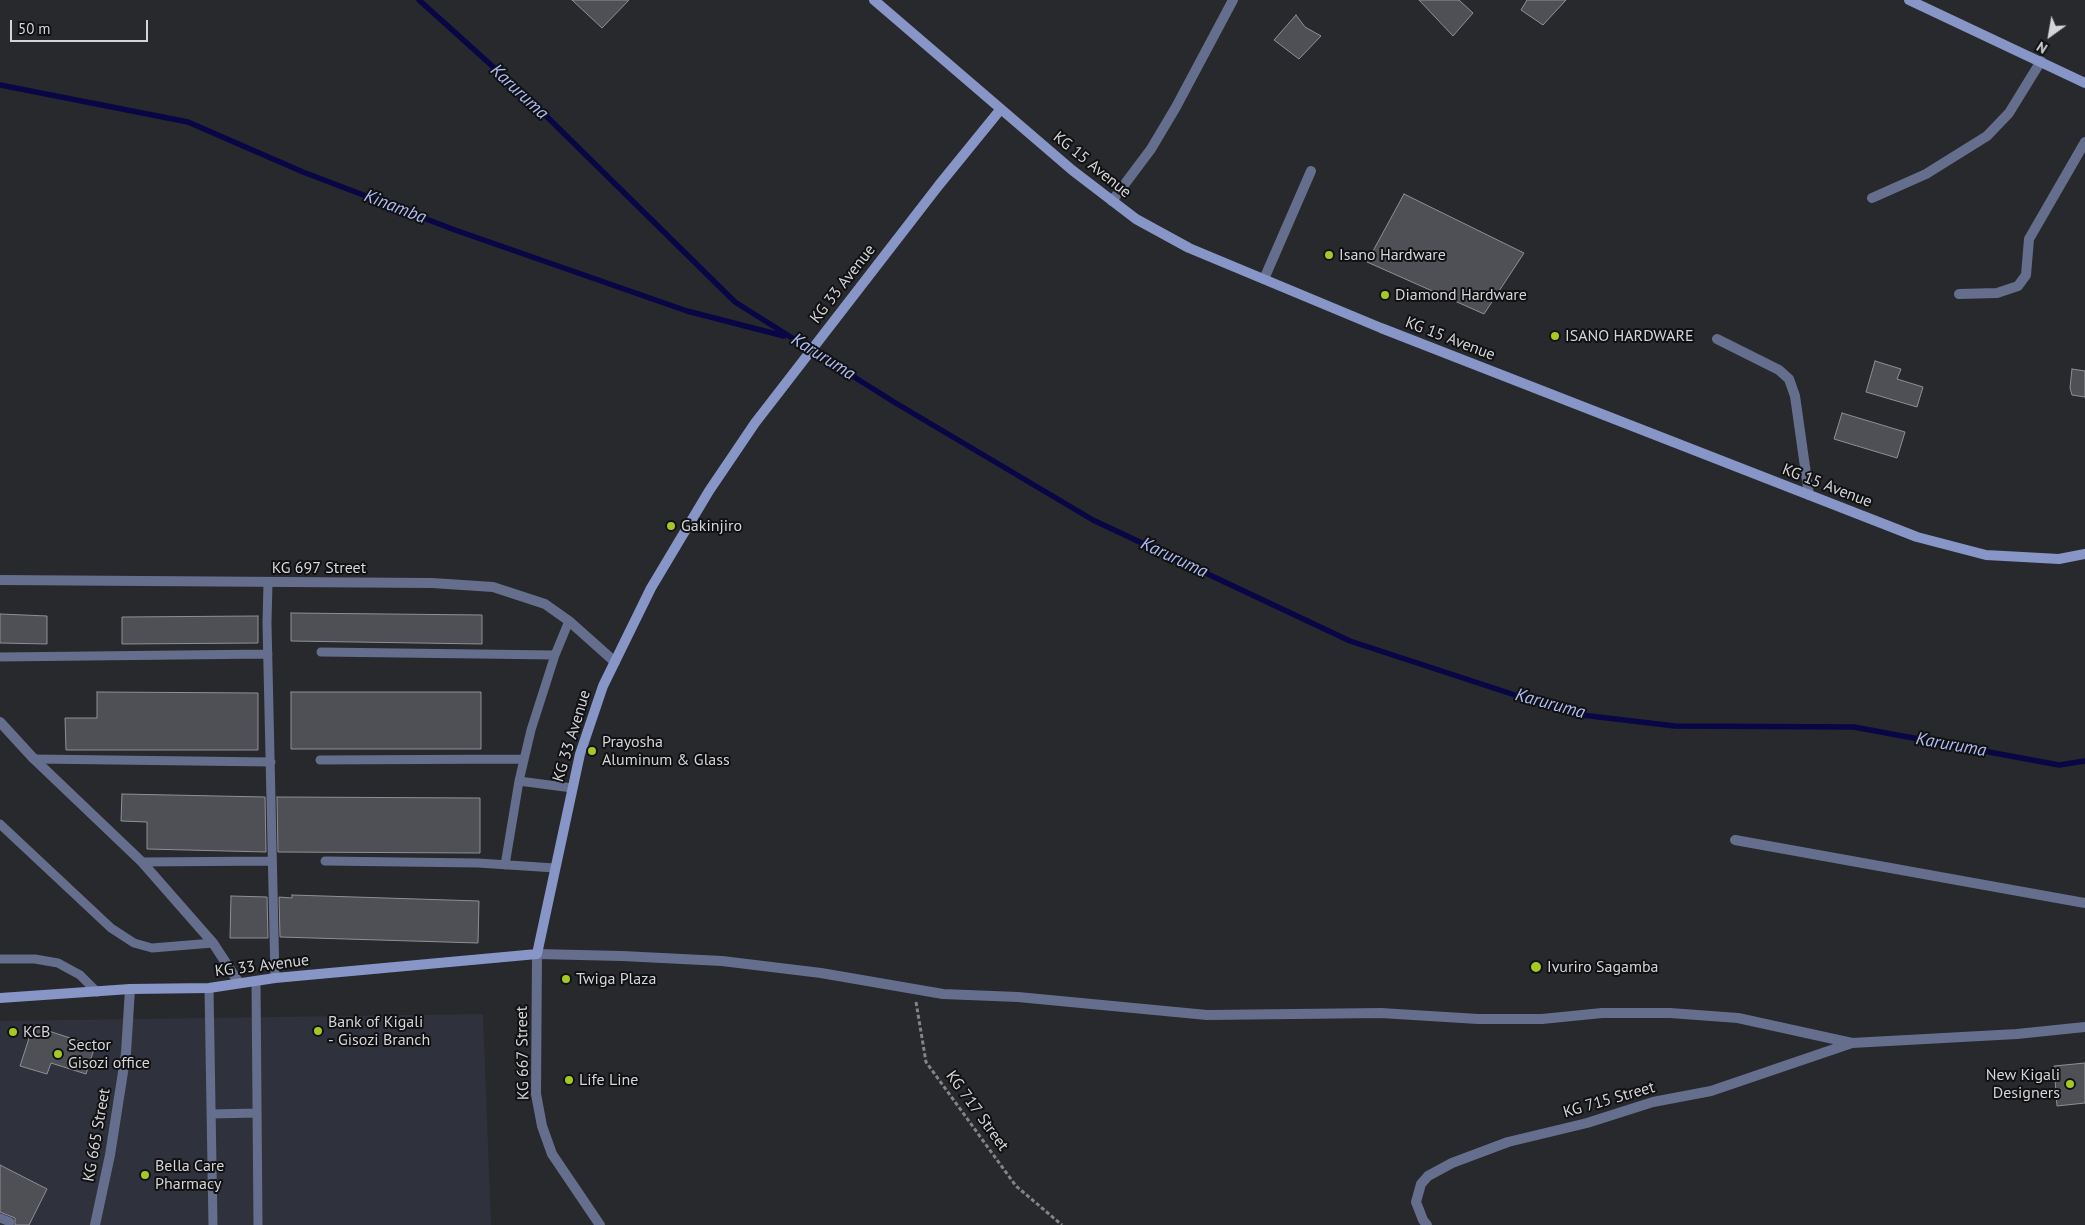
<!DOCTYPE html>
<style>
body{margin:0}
#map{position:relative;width:2085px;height:1225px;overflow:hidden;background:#27292d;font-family:"PT Sans",sans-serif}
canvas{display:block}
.north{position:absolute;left:2025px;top:10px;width:50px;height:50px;-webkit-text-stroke:4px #111113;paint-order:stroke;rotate:212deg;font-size:14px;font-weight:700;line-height:20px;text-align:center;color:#d4d5d7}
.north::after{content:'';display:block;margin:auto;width:18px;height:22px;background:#d4d5d7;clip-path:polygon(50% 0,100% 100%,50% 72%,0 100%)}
.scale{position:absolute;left:10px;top:20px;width:138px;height:22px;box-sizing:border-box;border:2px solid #d4d5d7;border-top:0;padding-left:6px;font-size:15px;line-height:18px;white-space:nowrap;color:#d4d5d7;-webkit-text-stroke:4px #111113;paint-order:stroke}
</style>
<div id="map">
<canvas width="2085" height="1225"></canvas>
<div class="north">N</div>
<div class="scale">50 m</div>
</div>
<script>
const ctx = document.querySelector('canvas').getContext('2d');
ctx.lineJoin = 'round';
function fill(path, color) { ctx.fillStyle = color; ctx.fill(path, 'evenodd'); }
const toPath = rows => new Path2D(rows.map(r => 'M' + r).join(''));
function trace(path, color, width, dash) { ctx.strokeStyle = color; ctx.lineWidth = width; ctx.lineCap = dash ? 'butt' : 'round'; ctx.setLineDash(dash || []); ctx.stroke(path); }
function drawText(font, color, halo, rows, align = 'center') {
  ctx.font = font + ' "PT Sans",sans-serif'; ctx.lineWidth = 4; ctx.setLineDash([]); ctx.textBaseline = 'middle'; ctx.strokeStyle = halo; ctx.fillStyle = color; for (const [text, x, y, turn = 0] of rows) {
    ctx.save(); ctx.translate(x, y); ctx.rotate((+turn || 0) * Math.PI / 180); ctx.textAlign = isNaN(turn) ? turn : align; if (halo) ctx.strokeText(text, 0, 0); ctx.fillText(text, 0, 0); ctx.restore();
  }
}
const built = toPath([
 [483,1014,491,1225,0,1225,0,1021]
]);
const stream = toPath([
 [419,0,531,101,735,302,894,402,1093,520,1350,641,1573,714,1675,726,1854,727,2059,765,2085,761],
 [0,85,188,122,303,172,455,230,687,311,784,336]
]);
const building = toPath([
 [572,0,629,0,602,28,572,0],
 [1419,0,1459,0,1473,13,1453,36,1419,0],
 [1527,0,1566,0,1543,25,1521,10,1527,0],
 [1296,15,1305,27,1321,36,1299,59,1274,40,1296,15],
 [1404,194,1524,253,1484,314,1367,262,1404,194],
 [1875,361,1901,369,1897,379,1923,387,1917,407,1866,392,1875,361],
 [2072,369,2085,371,2085,397,2072,395,2070,388,2072,369],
 [1842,413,1905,432,1897,458,1834,439,1842,413],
 [291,613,482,615,482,644,291,641,291,613],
 [0,614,47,616,47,644,0,643,0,614],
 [258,616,258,643,122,644,122,617,258,616],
 [97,692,258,693,258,750,66,750,65,718,97,718,97,692],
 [291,692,481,692,481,749,291,749,291,692],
 [122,794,265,797,266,852,147,849,147,822,121,821,122,794],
 [277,797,480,798,480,853,278,852,277,797],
 [292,895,479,901,478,943,280,937,279,897,292,898,292,895],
 [231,896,267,897,268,938,230,938,231,896],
 [33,1026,95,1046,86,1074,51,1063,47,1074,20,1066,33,1026],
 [2085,1063,2085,1103,2057,1106,2054,1066,2085,1063],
 [0,1165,47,1189,29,1225,15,1225,15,1218,0,1212,0,1165]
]);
const path = toPath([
 [916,1002,926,1062,1016,1186,1062,1225]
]);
const service = toPath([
 [268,583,267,623,275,978],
 [321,652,555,655],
 [0,657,268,654],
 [34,759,271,762],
 [320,760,524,759],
 [519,781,572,788],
 [0,824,111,928,134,943,152,948,213,943],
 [325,861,478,863,555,868],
 [142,862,272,861],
 [505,865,519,781,531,730,555,655,569,621],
 [0,959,35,959,58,963,80,975,97,992],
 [256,982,258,1225],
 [209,988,213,1225],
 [211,1114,257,1113],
 [0,1218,10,1222]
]);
const minor = toPath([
 [1872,198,1926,174,1987,136,2009,113,2041,61],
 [1112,201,1151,149,1176,107,1233,0],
 [1264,279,1311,171],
 [1959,294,1997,293,2018,286,2026,275,2029,239,2085,142],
 [1717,339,1779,370,1789,379,1795,396,1809,495],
 [0,580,432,583,493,587,545,604,569,621,615,662],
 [0,722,34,759,142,862,213,943,239,983],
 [1735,840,2085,903],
 [537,954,536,1094,542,1126,552,1154,600,1225],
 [95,1225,110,1155,126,1053,130,989],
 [1427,1225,1423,1220,1416,1202,1421,1184,1428,1176,1452,1163,1508,1142,1587,1123,1653,1102,1711,1091,1852,1043]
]);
const tertiary = toPath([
 [537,954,622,956,722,961,821,973,943,994,1018,997,1207,1015,1381,1013,1478,1019,1542,1019,1602,1013,1670,1013,1738,1018,1852,1043,2017,1034,2085,1027]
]);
const secondary = toPath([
 [874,0,1072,170,1136,219,1189,248,1381,328,1917,537,1986,555,2059,559,2085,554],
 [1909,0,2085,83],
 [0,998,130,989,209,988,275,978,537,954,580,754,603,686,651,588,709,491,755,423,939,185,1000,110]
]);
const markers = [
 [1329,255,5,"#a4c824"],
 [1385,295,5,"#a4c824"],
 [1555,336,5,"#a4c824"],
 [671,526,5,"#a4c824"],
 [592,751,5,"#a4c824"],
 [1536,967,6,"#a4c824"],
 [566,979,5,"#a4c824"],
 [318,1031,5,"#a4c824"],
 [13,1032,5,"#a4c824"],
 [58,1054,5,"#a4c824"],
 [569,1080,5,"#a4c824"],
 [2070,1084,5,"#a4c824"],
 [145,1175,5,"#a4c824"]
];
const streetNames = [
 ["KG 15 Avenue",1092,165,39],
 ["KG 33 Avenue",843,284,-52],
 ["KG 15 Avenue",1450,339,21],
 ["KG 15 Avenue",1827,486,21],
 ["KG 697 Street",319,568],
 ["KG 33 Avenue",572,736,-73],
 ["KG 33 Avenue",262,966,-7],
 ["KG 667 Street",523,1053,-91],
 ["KG 715 Street",1609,1100,-16],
 ["KG 717 Street",977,1111,54],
 ["KG 665 Street",97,1135,-80]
];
const poiNames = [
 ["Isano Hardware",1339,255],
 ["Diamond Hardware",1395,295],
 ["ISANO HARDWARE",1565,336],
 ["Gakinjiro",681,526],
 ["Prayosha",602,742],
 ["Aluminum & Glass",602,760],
 ["Ivuriro Sagamba",1547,967],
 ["Twiga Plaza",576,979],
 ["Bank of Kigali",328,1022],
 ["- Gisozi Branch",328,1040],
 ["KCB",23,1032],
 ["Sector",68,1045],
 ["Gisozi office",68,1063],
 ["New Kigali",2060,1075,"right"],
 ["Designers",2060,1093,"right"],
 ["Life Line",579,1080],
 ["Bella Care",155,1166],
 ["Pharmacy",155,1184]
];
const waterNames = [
 ["Karuruma",519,92,43],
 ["Kinamba",395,207,21],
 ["Karuruma",823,357,32],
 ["Karuruma",1174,558,25],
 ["Karuruma",1550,704,15],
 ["Karuruma",1951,745,10]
];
fill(built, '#2f323c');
trace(stream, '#090645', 5.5);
fill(building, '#4f5055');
trace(building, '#8e9095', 1);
trace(path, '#828487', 3, [4, 2.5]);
trace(service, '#656e8d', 9);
trace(minor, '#656e8d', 10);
trace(tertiary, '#656e8d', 10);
trace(secondary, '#8795c7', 10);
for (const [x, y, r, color] of markers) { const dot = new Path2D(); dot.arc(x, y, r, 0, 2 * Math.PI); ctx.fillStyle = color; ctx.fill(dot); trace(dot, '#111113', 2); }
drawText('16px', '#d4d5d7', '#111113', streetNames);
drawText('16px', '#d4d5d7', '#111113', poiNames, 'left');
drawText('italic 18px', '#aebef8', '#111113', waterNames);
</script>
